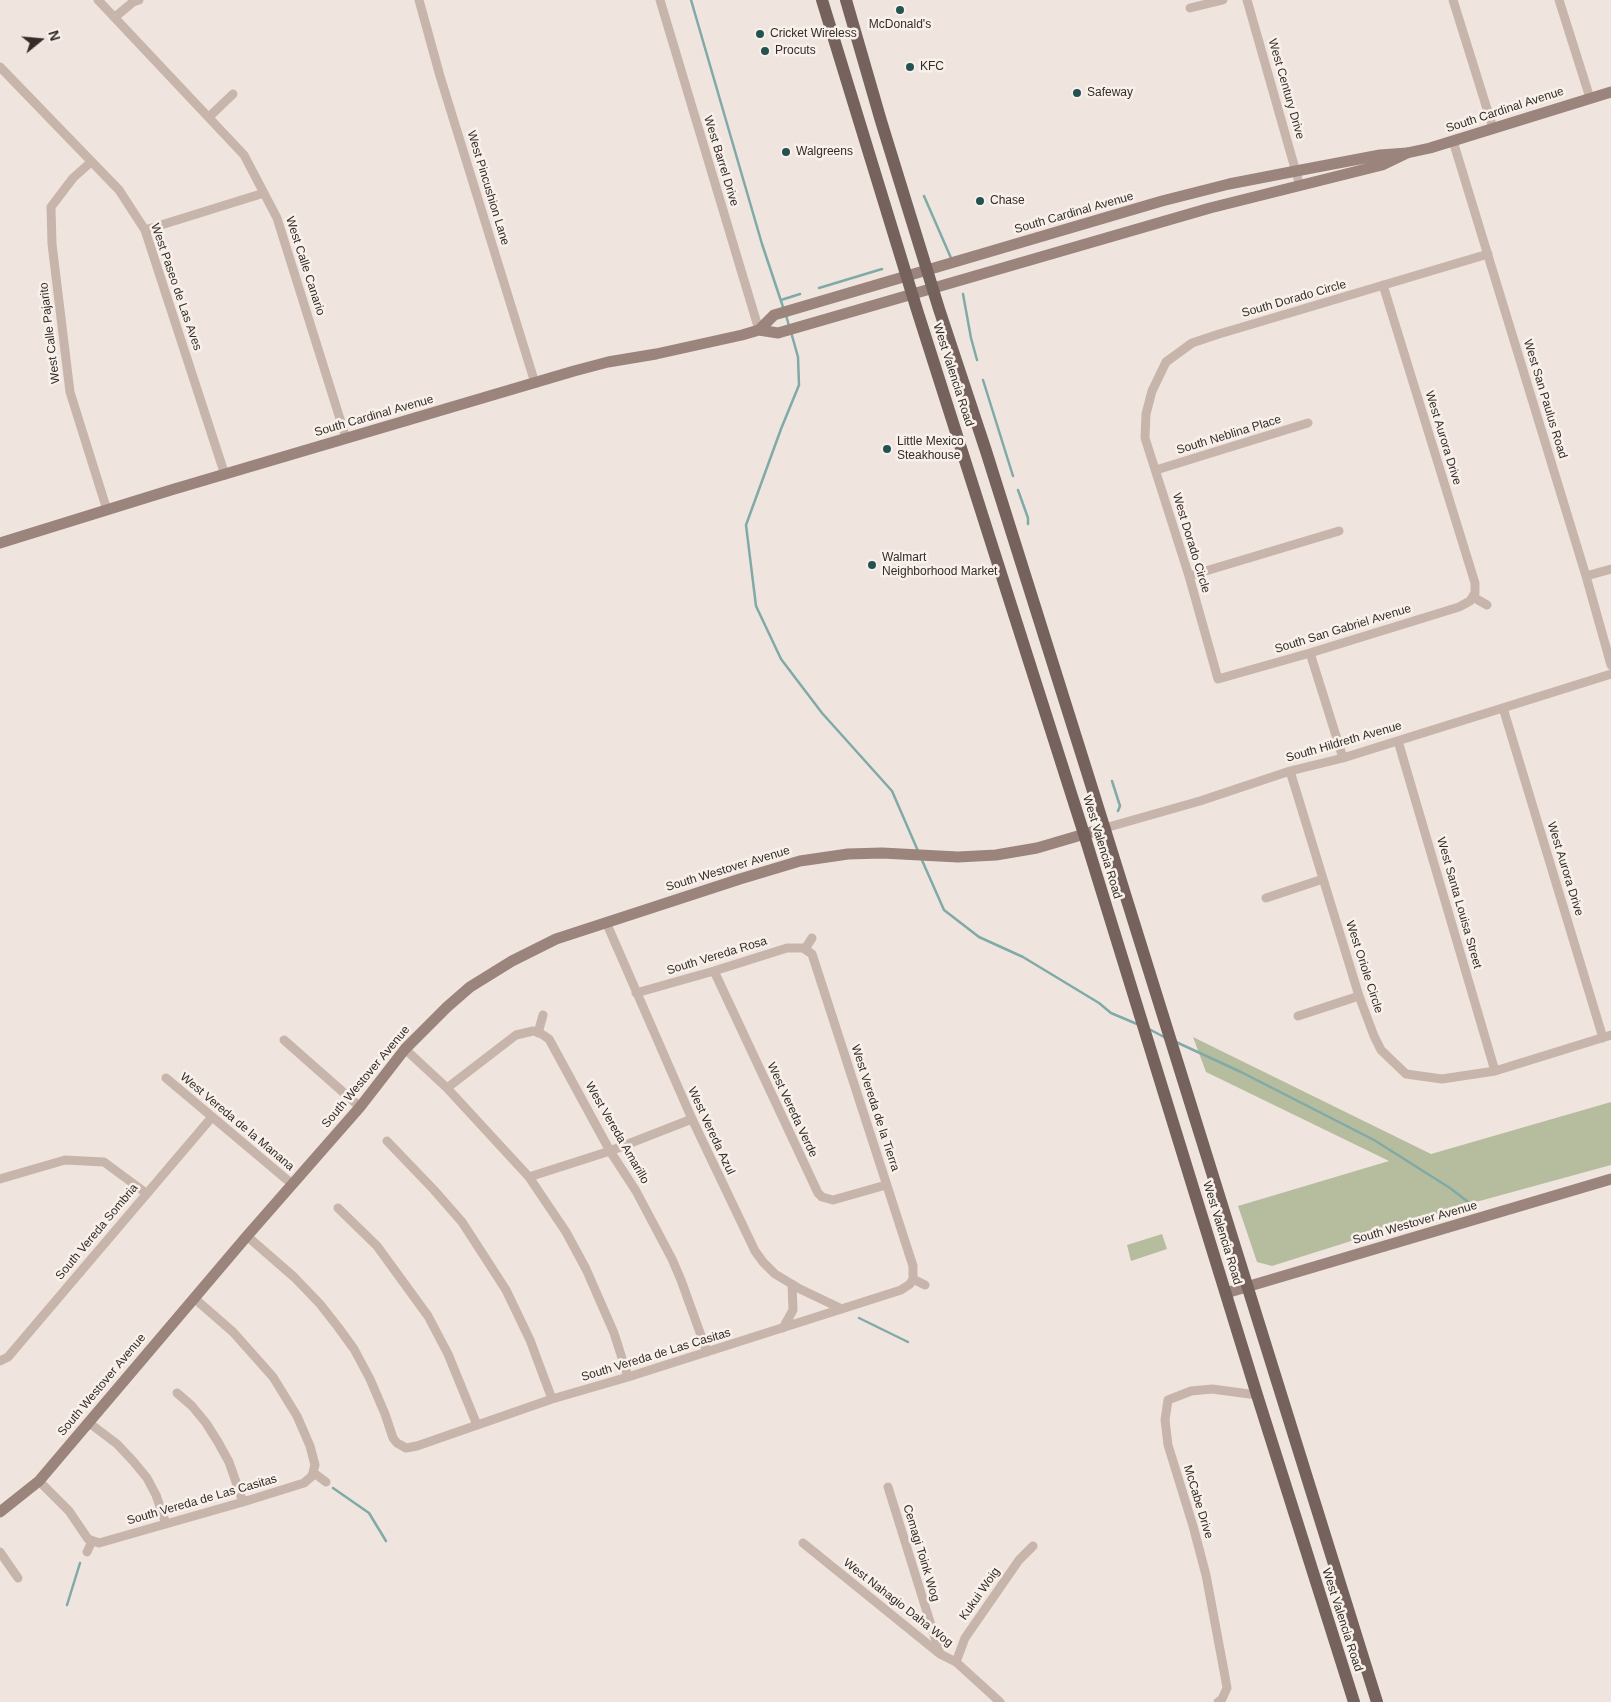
<!DOCTYPE html>
<style>
body{margin:0}
#map{position:relative;width:1611px;height:1702px;overflow:hidden;background:#f0e5de;font-family:Helvetica,sans-serif}
canvas{display:block}
.north{position:absolute;left:15px;top:15px;width:50px;height:50px;-webkit-text-stroke:4px #f8f0ea;paint-order:stroke;rotate:73deg;font-size:14px;font-weight:700;line-height:20px;text-align:center;color:#352c29}
.north::after{content:'';display:block;margin:auto;width:18px;height:22px;background:#352c29;clip-path:polygon(50% 0,100% 100%,50% 72%,0 100%)}
</style>
<div id="map">
<canvas width="1611" height="1702"></canvas>
<div class="north">N</div>
</div>
<script>
const ctx = document.querySelector('canvas').getContext('2d');
ctx.lineJoin = 'round';
function fill(path, color) { ctx.fillStyle = color; ctx.fill(path, 'evenodd'); }
const toPath = rows => new Path2D(rows.map(r => 'M' + r).join(''));
function trace(path, color, width, dash) { ctx.strokeStyle = color; ctx.lineWidth = width; ctx.lineCap = dash ? 'butt' : 'round'; ctx.setLineDash(dash || []); ctx.stroke(path); }
function drawText(font, color, halo, rows, align = 'center') {
  ctx.font = font + ' Helvetica,sans-serif'; ctx.lineWidth = 5; ctx.setLineDash([]); ctx.textBaseline = 'middle'; ctx.strokeStyle = halo; ctx.fillStyle = color; for (const [text, x, y, turn = 0] of rows) {
    ctx.save(); ctx.translate(x, y); ctx.rotate((+turn || 0) * Math.PI / 180); ctx.textAlign = isNaN(turn) ? turn : align; if (halo) ctx.strokeText(text, 0, 0); ctx.fillText(text, 0, 0); ctx.restore();
  }
}
const green = toPath([
 [1193,1037,1431,1154,1611,1102,1611,1165,1465,1205,1272,1266,1257,1262,1238,1206,1389,1161,1206,1072],
 [1162,1234,1167,1249,1131,1261,1127,1245]
]);
const stream = toPath([
 [691,0,762,244,784,310],
 [924,196,951,258],
 [819,288,882,269],
 [963,294,971,338,977,360],
 [781,300,800,294],
 [786,315,789,326],
 [791,332,798,357,799,385,781,429,746,525,756,606,781,659,822,713,892,791,918,851],
 [983,380,1013,476],
 [1018,490,1028,518,1028,524],
 [1112,781,1120,806,1118,811],
 [921,858,944,910,979,937,1023,957,1099,1003,1111,1013,1137,1024],
 [1149,1029,1164,1037],
 [1176,1042,1241,1072,1374,1140,1450,1188,1476,1208],
 [859,1318,908,1342],
 [333,1488,369,1513,386,1541],
 [67,1605,80,1563]
]);
const street = toPath([
 [98,0,244,155,277,218,346,438],
 [419,0,440,76,535,383],
 [660,0,759,330],
 [1247,0,1300,186],
 [1453,0,1493,128],
 [1559,0,1590,98],
 [1190,8,1223,0],
 [115,17,133,2,139,0],
 [0,67,119,190,145,230,225,475],
 [209,117,233,94],
 [1453,141,1586,576,1611,665],
 [91,162,73,178,51,207,52,244,70,392,107,510],
 [145,230,264,193],
 [1383,285,1475,583,1475,593,1470,601,1459,607,1310,653,1218,679,1189,576,1145,438,1146,414,1152,391,1166,362,1192,343,1219,334,1488,254],
 [1156,470,1308,423],
 [1189,576,1339,531],
 [1586,576,1611,569],
 [1473,597,1487,605],
 [1310,653,1343,758],
 [1503,708,1603,1038],
 [1398,741,1495,1071],
 [1290,771,1359,996,1374,1036,1381,1050,1406,1074,1442,1079,1495,1071,1611,1035],
 [1105,828,1200,801,1290,771,1343,758,1611,674],
 [1266,898,1323,879],
 [606,922,692,1119,755,1251,763,1262,775,1274,800,1289,842,1309],
 [805,949,812,938],
 [714,971,818,1193,822,1197,833,1200,886,1185],
 [636,993,714,971,787,948,803,948,812,954,913,1266,913,1279],
 [1298,1016,1359,996],
 [538,1033,543,1015],
 [284,1040,360,1107],
 [405,1049,447,1088,529,1177,566,1232,586,1269,614,1333,628,1377],
 [166,1078,292,1184],
 [447,1088,516,1035,533,1031,540,1033,549,1039,610,1151,636,1191,672,1259,681,1280,707,1352],
 [387,1141,434,1190,462,1222,486,1259,506,1290,530,1340,552,1399],
 [529,1177,610,1151,692,1119],
 [0,1179,65,1160,104,1162,146,1193],
 [338,1208,377,1246,428,1316,448,1354,477,1425],
 [247,1236,294,1277,320,1304,338,1327,354,1349,370,1379,385,1414,393,1438,397,1443,406,1448,417,1446,552,1399,628,1377,901,1290,910,1284,913,1279],
 [913,1279,925,1285],
 [783,1328,793,1310,792,1284],
 [0,1361,8,1357,212,1117],
 [177,1393,192,1406,206,1423,218,1442,229,1462,243,1502],
 [88,1422,117,1444,133,1461,147,1478,156,1495,166,1524],
 [314,1473,326,1482],
 [39,1481,69,1511,88,1539,99,1543,243,1502,304,1483,312,1476,315,1465,310,1446,297,1416,273,1377,233,1332,194,1298],
 [888,1487,940,1654],
 [803,1543,940,1654,956,1662,1000,1702],
 [0,1552,18,1578],
 [87,1552,92,1541],
 [956,1662,965,1638,1019,1560,1033,1546],
 [1218,1702,1222,1699,1227,1688,1224,1671,1206,1575,1193,1526,1168,1445,1165,1420,1168,1400,1191,1391,1212,1389,1257,1395]
]);
const secondary = toPath([
 [759,330,774,315,1162,201,1229,184,1296,171,1380,155,1407,153,1430,148,1611,92],
 [0,543,171,490,574,371,608,362,656,354,742,335,759,330,778,333,1210,208,1382,165,1407,153],
 [1226,1293,1611,1179],
 [0,1512,39,1481,247,1236,360,1107,405,1049,447,1007,470,987,512,961,556,939,740,879,800,861,848,854,882,853,958,857,996,855,1037,848,1105,828]
]);
const primary = toPath([
 [822,0,917,310,1084,834,1257,1395,1354,1702],
 [846,0,881,121,939,309,986,451,1087,772,1377,1702]
]);
const markers = [
 [900,10,5,"#235251"],
 [760,34,5,"#235251"],
 [765,51,5,"#235251"],
 [910,67,5,"#235251"],
 [1077,93,5,"#235251"],
 [786,152,5,"#235251"],
 [980,201,5,"#235251"],
 [887,449,5,"#235251"],
 [872,565,5,"#235251"]
];
const poiNames = [
 ["McDonald's",900,25,"center"],
 ["Cricket Wireless",770,34],
 ["Procuts",775,51],
 ["KFC",920,67],
 ["Safeway",1087,93],
 ["Walgreens",796,152],
 ["Chase",990,201],
 ["Little Mexico",897,442],
 ["Steakhouse",897,456],
 ["Walmart",882,558],
 ["Neighborhood Market",882,572]
];
const streetNames = [
 ["West Century Drive",1286,89,74],
 ["South Cardinal Avenue",1505,110,-18],
 ["West Barrel Drive",721,161,73],
 ["West Pincushion Lane",488,188,73],
 ["South Cardinal Avenue",1074,213,-16],
 ["West Calle Canario",305,266,72],
 ["West Paseo de Las Aves",176,287,71],
 ["South Dorado Circle",1294,299,-16],
 ["West Calle Pajarito",50,333,-97],
 ["West Valencia Road",953,375,72],
 ["West San Paulus Road",1545,399,73],
 ["South Cardinal Avenue",374,416,-16],
 ["South Neblina Place",1229,435,-17],
 ["West Aurora Drive",1443,438,73],
 ["West Dorado Circle",1191,543,73],
 ["South San Gabriel Avenue",1343,629,-17],
 ["South Hildreth Avenue",1344,742,-16],
 ["West Valencia Road",1102,847,73],
 ["South Westover Avenue",728,869,-17],
 ["West Aurora Drive",1565,869,73],
 ["West Santa Louisa Street",1459,903,74],
 ["South Vereda Rosa",717,956,-17],
 ["West Oriole Circle",1364,967,72],
 ["South Westover Avenue",366,1077,-50],
 ["West Vereda de la Tierra",875,1108,72],
 ["West Vereda Verde",792,1110,65],
 ["West Vereda de la Manana",237,1122,40],
 ["West Vereda Azul",711,1131,65],
 ["West Vereda Amarillo",617,1133,60],
 ["South Westover Avenue",1415,1223,-16],
 ["South Vereda Sombria",97,1232,-50],
 ["West Valencia Road",1222,1233,73],
 ["South Vereda de Las Casitas",656,1355,-17],
 ["South Westover Avenue",102,1385,-50],
 ["South Vereda de Las Casitas",202,1500,-16],
 ["McCabe Drive",1198,1502,73],
 ["Cemagi Toink Wog",921,1553,73],
 ["Kukui Woig",980,1594,-55],
 ["West Nahagio Daha Wog",898,1603,38],
 ["West Valencia Road",1342,1620,72]
];
fill(green, '#b6bd9f');
trace(stream, '#80aaa7', 2.5);
trace(street, '#c7b5ab', 9);
trace(secondary, '#9a847c', 11);
trace(primary, '#75625c', 12);
for (const [x, y, r, color] of markers) { const dot = new Path2D(); dot.arc(x, y, r, 0, 2 * Math.PI); ctx.fillStyle = color; ctx.fill(dot); trace(dot, '#f8f0ea', 2); }
drawText('12px', '#352c29', '#f8f0ea', poiNames, 'left');
drawText('12px', '#352c29', '#f8f0ea', streetNames);
</script>
